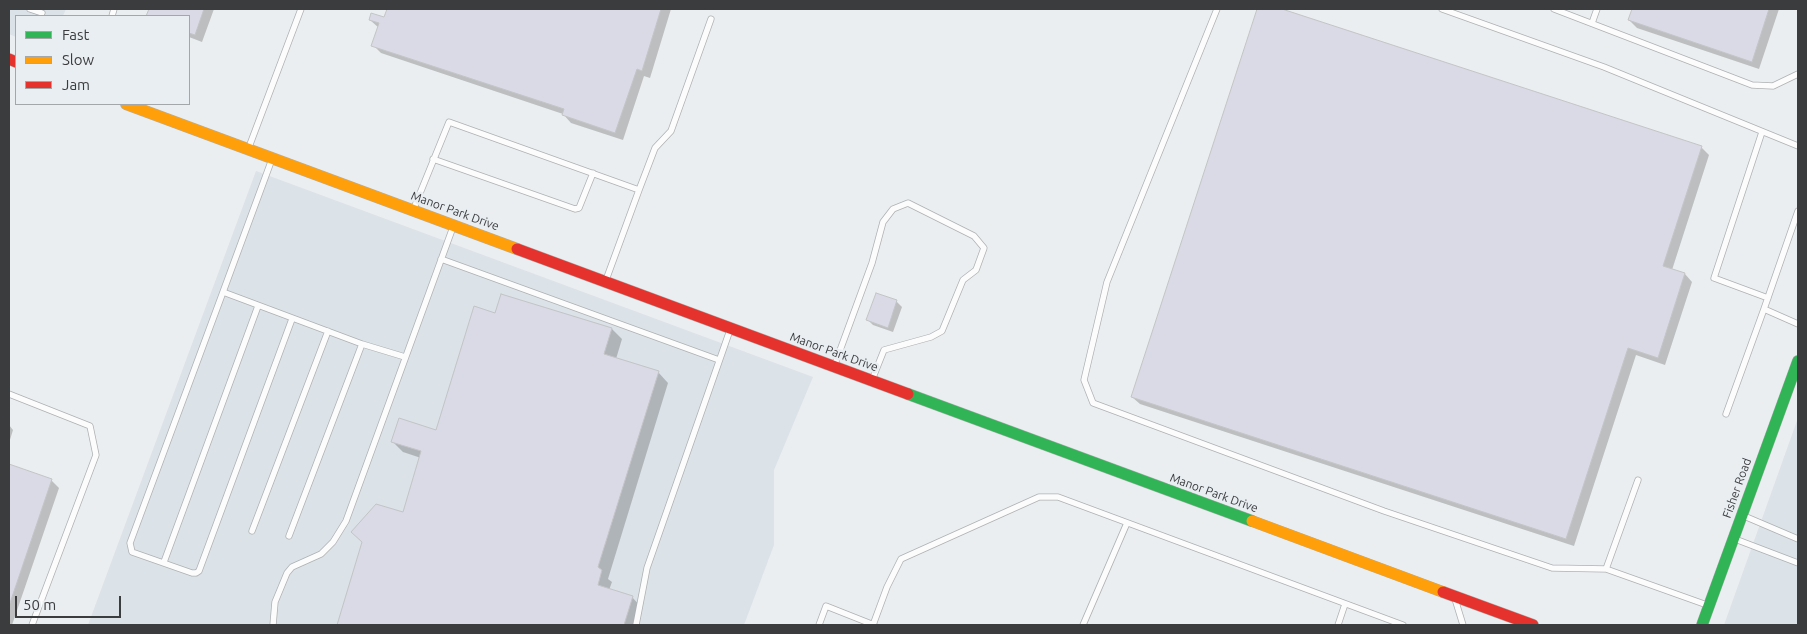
<!DOCTYPE html>
<style>
body{margin:0}
#map{position:relative;width:1807px;height:634px;overflow:hidden;background:#ebeef0;font-family:Ubuntu,sans-serif}
canvas{display:block}
.frame{position:absolute;inset:0;border:10px solid #3b3c3e;pointer-events:none}
.legend{position:absolute;left:15px;top:15px;width:175px;height:90px;box-sizing:border-box;background:#e9eef2;border:1px solid #a3a7aa;margin:0;padding:6px 9px;list-style:none;font-size:15px;color:#3b3c3e}
.legend li{display:flex;align-items:center;gap:10px;height:25px}
.legend b{width:25px;border:1px solid #a3a7aa}
.scale{position:absolute;left:15px;top:596px;width:106px;height:22px;box-sizing:border-box;border:2px solid #3b3c3e;border-top:0;padding-left:6px;font-size:15px;line-height:18px;white-space:nowrap;color:#3b3c3e;-webkit-text-stroke:4px #e9eef2;paint-order:stroke}
</style>
<div id="map">
<canvas width="1807" height="634"></canvas>
<div class="frame"></div>
<ul class="legend">
<li><b style="height:6px;background:#30b455"></b>Fast</li>
<li><b style="height:6px;background:#ff9f0a"></b>Slow</li>
<li><b style="height:6px;background:#e5322d"></b>Jam</li>
</ul>
<div class="scale">50 m</div>
</div>
<script>
const ctx = document.querySelector('canvas').getContext('2d');
ctx.lineJoin = 'round';
function fill(path, color) { ctx.fillStyle = color; ctx.fill(path, 'evenodd'); }
const toPath = rows => new Path2D(rows.map(r => 'M' + r).join(''));
function trace(path, color, width, dash) { ctx.strokeStyle = color; ctx.lineWidth = width; ctx.lineCap = dash ? 'butt' : 'round'; ctx.setLineDash(dash || []); ctx.stroke(path); }
function drawText(font, color, halo, rows, align = 'center') {
  ctx.font = font + ' Ubuntu,sans-serif'; ctx.lineWidth = 5; ctx.setLineDash([]); ctx.textBaseline = 'middle'; ctx.strokeStyle = halo; ctx.fillStyle = color; for (const [text, x, y, turn = 0] of rows) {
    ctx.save(); ctx.translate(x, y); ctx.rotate((+turn || 0) * Math.PI / 180); ctx.textAlign = isNaN(turn) ? turn : align; if (halo) ctx.strokeText(text, 0, 0); ctx.fillText(text, 0, 0); ctx.restore();
  }
}
const built = toPath([
 [9,9,66,9,63,16,16,16,16,37,9,34],
 [256,171,813,377,774,470,774,545,744,625,88,625],
 [1798,418,1798,625,1724,625]
]);
const shadow = toPath([
 [150,9,214,9,202,42,189,37,189,16,148,16],
 [388,9,671,9,650,78,644,76,623,140,571,123,563,114,381,53,373,45,379,28,370,20,385,19],
 [1258,9,1278,9,1701,147,1709,155,1672,270,1685,274,1692,282,1665,365,1636,355,1574,546,1140,404,1132,397],
 [1633,9,1779,9,1759,69,1637,28,1629,20],
 [877,294,897,302,902,307,893,332,873,325,868,320],
 [496,314,612,329,622,339,616,359,658,372,668,383,608,579,612,582,609,590,632,597,642,608,637,625,338,625,363,543,404,514,421,458,403,452,393,442,437,431],
 [9,425,13,430,9,443],
 [9,465,51,480,59,488,12,625,9,625]
]);
const building = toPath([
 [149,9,204,9,195,35,189,33,189,16,146,16,149,9],
 [387,9,661,9,642,71,637,69,615,133,562,115,564,109,371,46,379,23,369,20,371,13,384,17,387,9],
 [1257,9,1282,9,1702,146,1663,266,1685,273,1658,358,1628,348,1566,539,1131,397,1257,9],
 [1632,9,1769,9,1752,62,1628,20,1632,9],
 [876,293,897,300,888,328,866,320,876,293],
 [501,294,612,328,604,354,659,371,598,567,602,570,598,585,633,596,624,625,337,625,362,542,351,532,376,504,403,512,421,451,391,442,399,418,436,430,474,306,495,313,501,294],
 [9,464,52,479,9,606,9,464]
]);
const lane = toPath([
 [30,9,42,13],
 [1217,9,1107,282,1084,380,1093,403,1384,511,1552,568,1606,569,1707,605],
 [1442,9,1604,67,1798,146],
 [1554,9,1752,85,1773,86,1798,74],
 [112,16,114,9],
 [1592,23,1597,9],
 [1762,132,1714,278,1768,298],
 [249,147,301,9],
 [272,159,223,292,362,344,405,357],
 [433,159,575,209,579,208,593,173],
 [639,190,655,148,671,131,711,19],
 [414,208,449,122,639,190,606,280],
 [1798,211,1764,309,1798,324],
 [441,259,719,360],
 [223,292,130,543,132,552,192,573,196,573,199,571,292,319],
 [835,364,872,263,883,222,893,209,908,203,974,236,984,248,976,270,963,280,942,331,931,337,884,350,872,380],
 [9,394,90,426,96,455,32,625],
 [1726,414,1764,309],
 [1744,516,1798,539],
 [252,531,328,331],
 [289,536,362,344],
 [1735,539,1798,563],
 [164,562,258,306],
 [1606,569,1638,480],
 [1455,599,1463,625],
 [273,625,275,602,287,573,292,567,321,554,333,542,346,521,453,227],
 [636,625,647,568,730,330],
 [819,625,826,606,874,625],
 [873,625,887,587,901,559,1039,497,1058,497,1403,625],
 [1083,625,1127,523],
 [1338,625,1345,604]
]);
const fast = toPath([
 [908,394,1252,521],
 [1702,625,1798,361]
]);
const slow = toPath([
 [126,104,517,249],
 [1252,521,1443,592]
]);
const jam = toPath([
 [9,59,16,62],
 [517,249,908,394],
 [1443,592,1533,625]
]);
const streetNames = [
 ["Manor Park Drive",455,211,20],
 ["Manor Park Drive",834,352,20],
 ["Fisher Road",1737,488,-70],
 ["Manor Park Drive",1214,493,20]
];
fill(built, '#dbe2e8');
fill(shadow, '#0003');
fill(building, '#d9dae5');
trace(building, '#c3c4c6', 1);
trace(lane, '#aeb1b2', 7);
trace(fast, '#aeb1b2', 12);
trace(slow, '#aeb1b2', 12);
trace(jam, '#aeb1b2', 12);
trace(lane, '#fcfcfd', 5.5);
trace(fast, '#30b455', 11);
trace(slow, '#ff9f0a', 11);
trace(jam, '#e5322d', 11);
drawText('12px', '#3b3c3e', '#e9eef2', streetNames);
</script>
